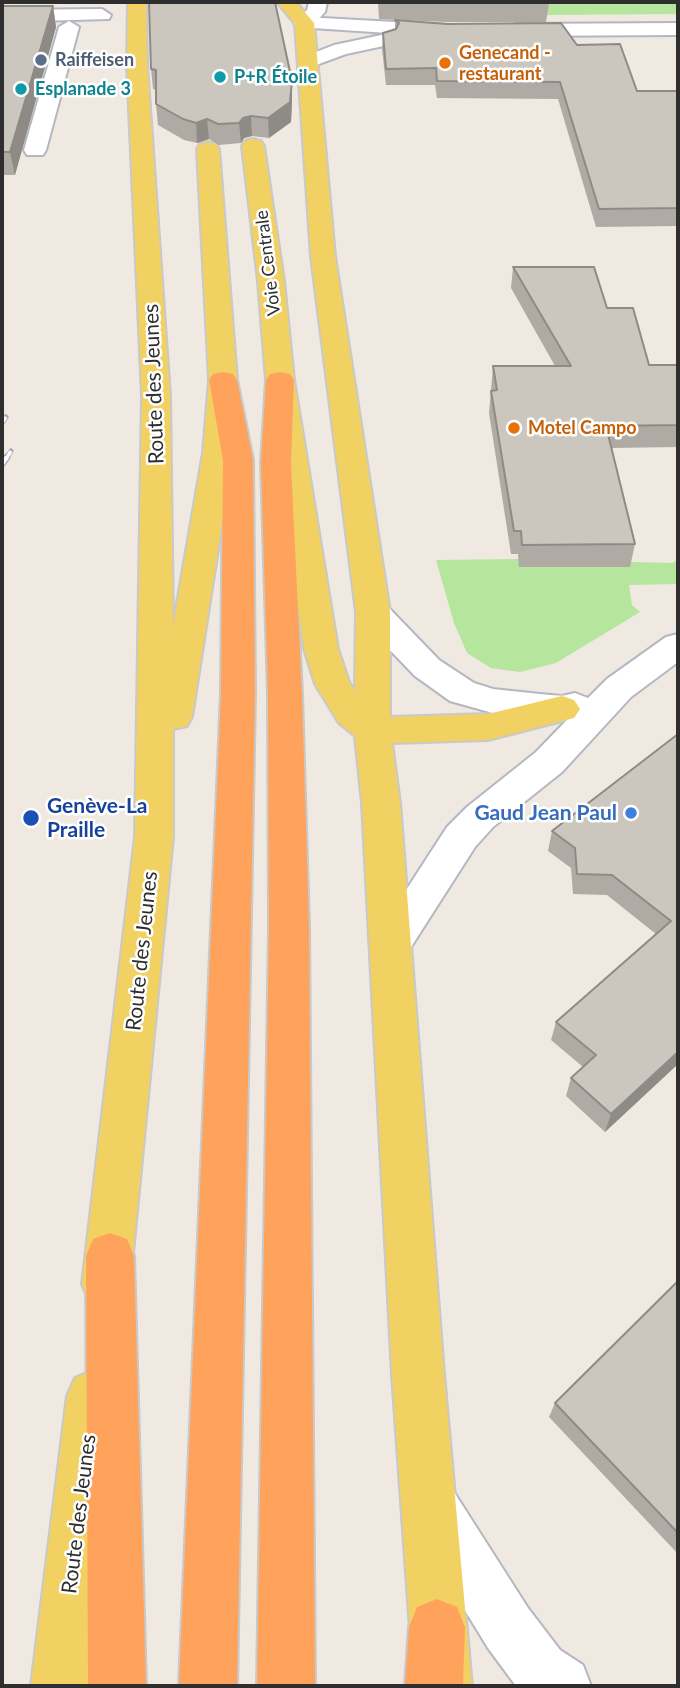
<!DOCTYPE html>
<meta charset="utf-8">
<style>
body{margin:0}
#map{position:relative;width:680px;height:1688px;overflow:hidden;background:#efe9e1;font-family:Lato,sans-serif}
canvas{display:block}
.frame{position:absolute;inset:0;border:4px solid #2e2e2e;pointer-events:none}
</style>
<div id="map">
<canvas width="680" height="1688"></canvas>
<div class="frame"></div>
</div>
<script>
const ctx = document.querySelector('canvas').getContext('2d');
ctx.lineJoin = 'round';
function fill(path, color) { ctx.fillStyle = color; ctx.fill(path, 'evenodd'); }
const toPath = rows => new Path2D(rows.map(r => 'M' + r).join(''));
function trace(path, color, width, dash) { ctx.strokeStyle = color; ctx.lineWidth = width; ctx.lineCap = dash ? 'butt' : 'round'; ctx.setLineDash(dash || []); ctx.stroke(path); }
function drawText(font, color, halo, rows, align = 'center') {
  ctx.font = font + ' Lato,sans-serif'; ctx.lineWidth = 5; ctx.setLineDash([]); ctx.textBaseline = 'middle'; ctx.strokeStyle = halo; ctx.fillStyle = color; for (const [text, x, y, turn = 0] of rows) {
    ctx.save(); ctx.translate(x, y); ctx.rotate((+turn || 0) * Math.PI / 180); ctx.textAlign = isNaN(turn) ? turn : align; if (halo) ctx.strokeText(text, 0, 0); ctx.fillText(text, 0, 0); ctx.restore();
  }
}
const green = toPath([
 [532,2,678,2,678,14,542,15],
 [518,559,672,563,678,560,678,584,629,585,632,605,640,612,556,663,520,672,491,668,467,653,454,623,436,560]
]);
const pedestrian = toPath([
 [102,9,111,15,109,19,2,22,2,10,102,9],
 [69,21,79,27,46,150,43,155,27,155,24,150,59,27,69,21]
]);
const minor = toPath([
 [433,1481,452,1489,528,1608,560,1650,583,1665,591,1686,516,1686,488,1648,414,1527,406,1508,414,1489,433,1481]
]);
const tertiary = toPath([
 [304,17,449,25,459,31,449,37,297,27,294,23,297,19,304,17],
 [678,23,678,35,516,36,506,30,516,24,678,23],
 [386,34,396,40,393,44,346,54,308,68,301,66,298,62,301,58,334,45,386,34],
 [373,601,385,604,439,660,474,683,493,689,540,694,562,696,575,693,588,698,607,679,666,637,678,634,678,662,631,697,562,772,493,827,475,847,404,958,390,963,376,958,370,946,447,827,467,807,536,752,567,720,493,713,450,701,415,676,361,620,356,612,361,604,373,601]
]);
const secondary = toPath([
 [309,2,327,2,325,12,311,27,297,27,294,23,307,10,309,2]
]);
const primary = toPath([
 [128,2,146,2,147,64,170,396,173,626,203,453,209,380,197,149,200,144,208,142,216,144,219,149,237,380,233,453,192,717,187,726,173,729,173,837,130,1284,123,1301,106,1308,89,1301,82,1284,135,837,142,396,127,64,128,2],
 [277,2,296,2,314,23,335,256,390,612,390,717,488,714,562,696,574,700,580,709,574,718,488,740,392,743,400,803,444,1374,472,1686,414,1686,392,1374,362,803,355,736,339,723,315,684,304,649,266,380,258,281,242,146,245,141,253,139,261,141,264,146,284,281,294,380,338,649,349,682,355,691,356,612,311,256,295,24,277,2],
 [93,1370,111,1378,119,1396,89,1686,31,1686,67,1396,75,1378,93,1370]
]);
const motorway = toPath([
 [223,372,233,374,237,380,253,460,255,693,237,1686,179,1686,221,693,223,460,209,380,213,374,223,372],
 [280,372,290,374,294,380,291,463,302,694,309,927,315,1686,257,1686,269,927,268,694,261,463,266,380,270,374,280,372],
 [110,1233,127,1239,134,1256,146,1686,88,1686,86,1256,93,1239,110,1233],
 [437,1599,457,1607,465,1627,463,1686,405,1686,409,1627,417,1607,437,1599]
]);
const railFar1 = toPath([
 [2,423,6,417],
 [6,459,11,451]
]);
const rail = toPath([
 [2,464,7,457]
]);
const wall = toPath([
 [149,2,276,2,275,4,292,81,292,101,291,122,269,138,252,136,244,138,241,143,219,145,209,139,197,143,184,140,158,125,156,104,156,90,153,89,151,69],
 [378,2,548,2,549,3,546,22,446,22,379,19],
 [2,6,53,6,56,27,15,175,2,175],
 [395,20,577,45,637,91,678,91,678,226,596,227,558,99,437,98,435,85,386,85,382,49,383,33,395,30],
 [513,267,607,308,649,365,678,365,678,447,611,448,635,544,630,567,519,567,518,554,511,554,489,413,493,366,555,366,511,288],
 [678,734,678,1064,605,1132,566,1096,571,1078,583,1067,551,1040,556,1022,656,934,607,895,573,894,571,868,548,851,552,831],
 [678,1281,678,1554,549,1417,555,1403]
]);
const shadedWall = toPath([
 [53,6,56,27,15,175,10,152],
 [292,81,292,101,291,122,269,138,268,118],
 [251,116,252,136,244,138,241,143,239,123,243,118],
 [207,119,209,139,197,143,196,123],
 [678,1052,678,1064,605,1132,611,1114]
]);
const building = toPath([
 [149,2,275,2,292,81,290,102,268,118,251,116,243,118,239,123,218,124,207,119,196,123,183,119,156,104,156,70,151,69,149,2],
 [417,2,548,2,549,3,447,3,417,2],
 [2,6,53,6,10,152,2,152,2,6],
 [395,20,447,24,561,23,577,45,620,44,637,91,678,91,678,208,599,209,560,82,437,81,436,68,386,69,383,33,396,29,399,23,395,20],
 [513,267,594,267,607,308,633,308,649,365,678,365,678,425,606,426,635,544,522,545,521,531,514,531,491,391,497,390,493,366,571,366,513,267],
 [678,734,678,1052,611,1114,571,1078,596,1055,556,1022,671,921,612,875,577,874,575,848,552,831,678,734],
 [678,1281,678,1533,555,1403,678,1281]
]);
const markers = [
 [41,60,7,"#5c6f8a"],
 [445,63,7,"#e8710a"],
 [220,77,7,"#0f9aa8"],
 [21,89,7,"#0f9aa8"],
 [514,428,7,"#e8710a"],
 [631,813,7,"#3f7fe0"],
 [31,818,9,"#1a4fb4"]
];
const farFoodnames = [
 ["Genecand -",459,53],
 ["restaurant",459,74],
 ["Motel Campo",528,428]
];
const farServicenames = [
 ["Raiffeisen",55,60]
];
const farCulturenames = [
 ["P+R Étoile",234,77],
 ["Esplanade 3",35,89]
];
const farStreetnames = [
 ["Voie Centrale",268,263,-97]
];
const streetNames = [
 ["Route des Jeunes",154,384,-92],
 ["Route des Jeunes",142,951,-84],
 ["Route des Jeunes",79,1514,-83]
];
const transitNames = [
 ["Genève-La",47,806],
 ["Praille",47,830]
];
const shopNames = [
 ["Gaud Jean Paul",617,813]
];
fill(green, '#b6e59e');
trace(pedestrian, '#b4b7c1', 4);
trace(minor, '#b4b7c1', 4);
trace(tertiary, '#b4b7c1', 4);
trace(secondary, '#b4b7c1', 4);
trace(primary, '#c9c9c9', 4);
trace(motorway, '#c9c9c9', 4);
fill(pedestrian, '#fff');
fill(minor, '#fff');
fill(tertiary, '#fff');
fill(secondary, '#fff');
fill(primary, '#f2d163');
fill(motorway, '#ffa35c');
trace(railFar1, '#a3a6b8', 5);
trace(rail, '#a3a6b8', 7);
trace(railFar1, '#fff', 3.5, [10]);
trace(rail, '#fff', 4.5, [13]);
fill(wall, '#afaba4');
fill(shadedWall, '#8e8b86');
fill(building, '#cbc7bf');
trace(building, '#8e8b86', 2);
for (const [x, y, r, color] of markers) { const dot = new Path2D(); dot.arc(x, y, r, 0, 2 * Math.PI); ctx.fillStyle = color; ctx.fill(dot); trace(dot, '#fff', 2.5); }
drawText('bold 18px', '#c56008', '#fff', farFoodnames, 'left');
drawText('bold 18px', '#4e5e75', '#fff', farServicenames, 'left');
drawText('bold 18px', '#0d838f', '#fff', farCulturenames, 'left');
drawText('18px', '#2e2e2e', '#fff', farStreetnames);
drawText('21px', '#2e2e2e', '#fff', streetNames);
drawText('bold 21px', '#164399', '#fff', transitNames, 'left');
drawText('bold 21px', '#366cbe', '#fff', shopNames, 'right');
</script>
